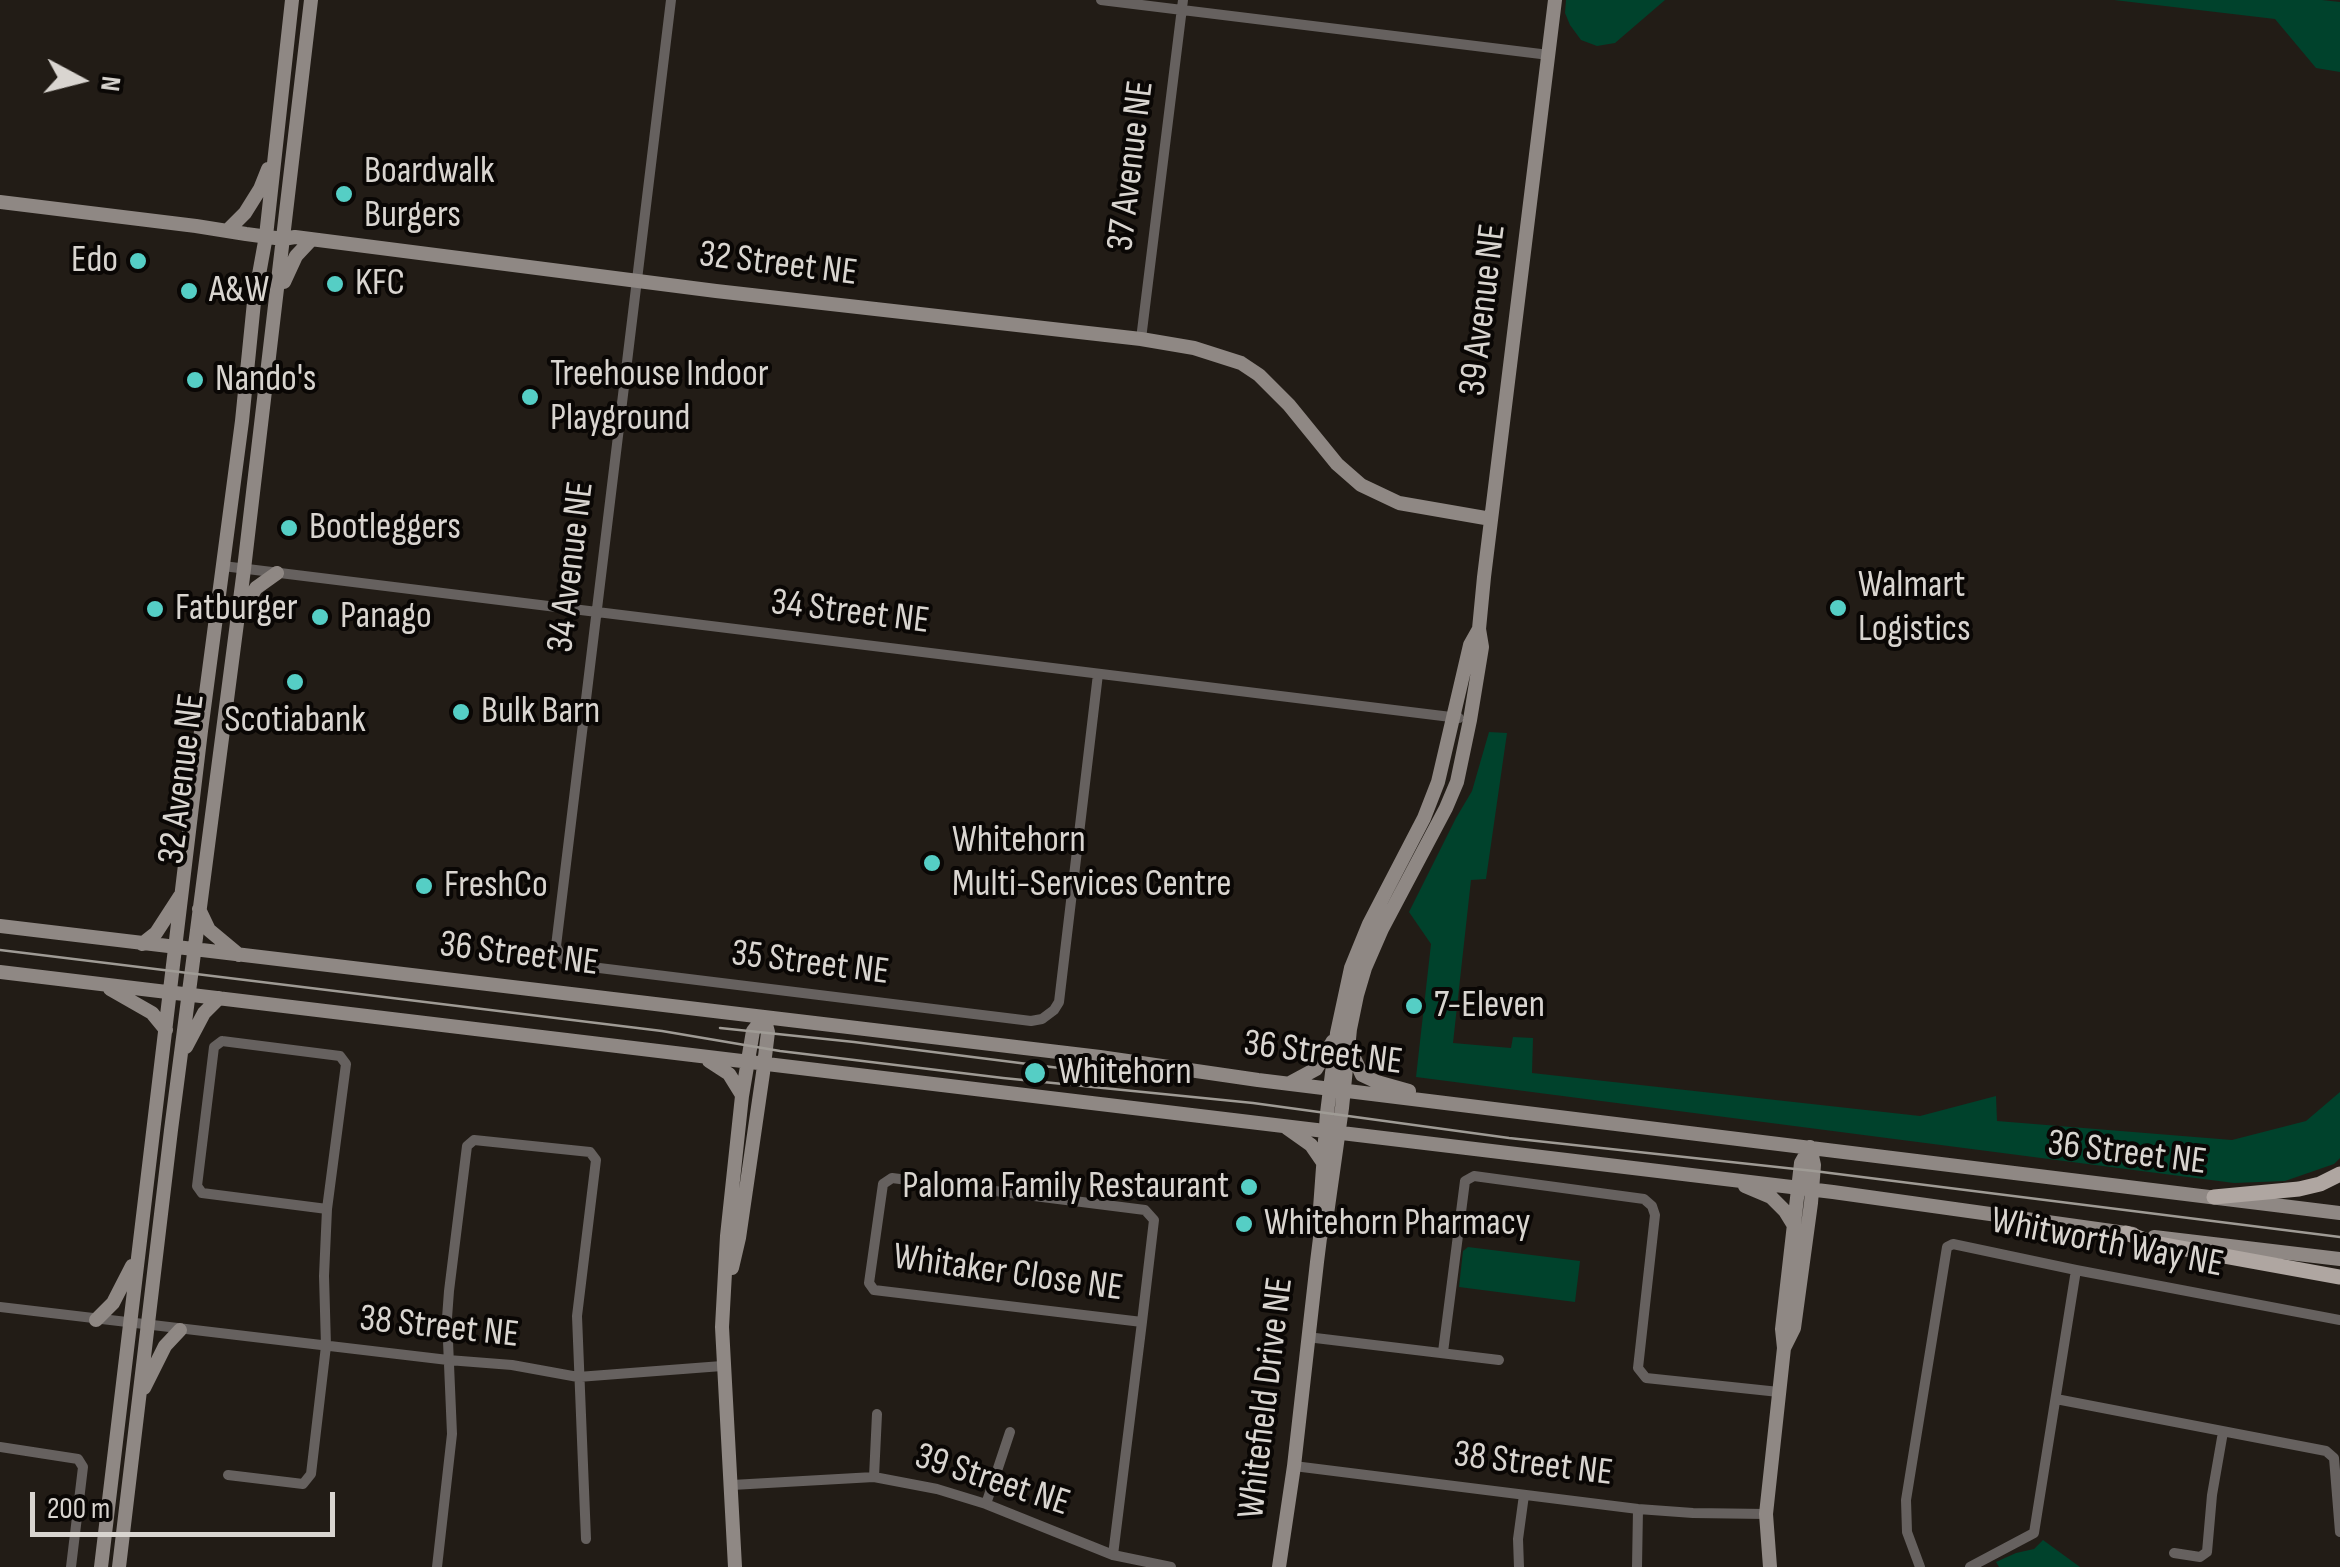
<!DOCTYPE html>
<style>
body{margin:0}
#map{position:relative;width:2340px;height:1567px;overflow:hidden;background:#221c16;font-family:"Sofia Sans Condensed",sans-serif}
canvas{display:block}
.north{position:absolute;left:30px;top:30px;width:100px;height:100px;-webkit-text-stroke:8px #0a0705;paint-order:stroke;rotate:97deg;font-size:28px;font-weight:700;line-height:40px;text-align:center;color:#d9d5d0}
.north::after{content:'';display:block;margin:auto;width:35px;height:45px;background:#d9d5d0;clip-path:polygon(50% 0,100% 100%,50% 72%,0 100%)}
.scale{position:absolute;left:30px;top:1492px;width:305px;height:45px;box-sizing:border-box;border:5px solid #d9d5d0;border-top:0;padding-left:12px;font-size:30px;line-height:35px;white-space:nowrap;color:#d9d5d0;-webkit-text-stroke:8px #0a0705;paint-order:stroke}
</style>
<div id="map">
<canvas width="2340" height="1567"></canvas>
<div class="north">N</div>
<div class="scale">200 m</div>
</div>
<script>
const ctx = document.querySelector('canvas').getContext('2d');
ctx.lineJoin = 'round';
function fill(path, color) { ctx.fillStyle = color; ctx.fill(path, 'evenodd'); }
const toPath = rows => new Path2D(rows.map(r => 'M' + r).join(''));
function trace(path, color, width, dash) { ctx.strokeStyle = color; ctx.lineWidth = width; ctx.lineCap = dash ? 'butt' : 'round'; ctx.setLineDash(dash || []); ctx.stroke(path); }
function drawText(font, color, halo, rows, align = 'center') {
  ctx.font = font + ' "Sofia Sans Condensed",sans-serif'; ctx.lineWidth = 8; ctx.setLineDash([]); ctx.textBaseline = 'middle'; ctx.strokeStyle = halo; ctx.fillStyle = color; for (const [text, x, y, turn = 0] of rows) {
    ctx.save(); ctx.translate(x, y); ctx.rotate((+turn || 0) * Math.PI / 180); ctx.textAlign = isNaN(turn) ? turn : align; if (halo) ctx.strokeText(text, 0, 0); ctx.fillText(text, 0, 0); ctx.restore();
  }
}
const green = toPath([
 [1566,0,1665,0,1615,43,1597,46,1581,40,1570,25,1565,13],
 [2114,0,2322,0,2340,2,2340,72,2316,68,2275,19],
 [1489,732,1507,733,1486,879,1471,880,1453,1043,1511,1048,1513,1037,1533,1038,1532,1073,1920,1116,1996,1096,1997,1121,2232,1140,2306,1121,2340,1092,2340,1158,2334,1164,2285,1181,2234,1183,1416,1077,1431,944,1409,912,1456,818,1472,791],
 [1468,1247,1580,1261,1575,1302,1459,1287,1463,1251],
 [2043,1540,2080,1567,1999,1567,1996,1562,2016,1553,2034,1549]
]);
const street = toPath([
 [671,0,556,946,560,954,564,960,583,966,1031,1021,1042,1019,1054,1010,1059,1002,1098,674],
 [1101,0,1549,55],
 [1141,339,1183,0],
 [223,566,1459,718],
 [222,1041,340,1056,346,1064,327,1209,202,1193,197,1186,214,1047,222,1041],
 [0,1307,448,1360,512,1365,578,1377,722,1366],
 [1307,1337,1499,1360],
 [1443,1352,1465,1181,1474,1176,1644,1199,1652,1206,1655,1215,1638,1368,1646,1378,1779,1392],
 [2056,1399,2326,1451,2334,1458,2340,1532],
 [0,1447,78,1459,83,1467,71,1567],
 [1294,1466,1638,1509,1693,1513,1766,1514],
 [228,1475,303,1484,311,1474,326,1346,324,1276,327,1209],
 [874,1477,877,1414],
 [732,1485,874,1477,937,1489,986,1504,1113,1555,1171,1567],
 [986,1504,1010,1432],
 [2174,1553,2200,1557,2207,1552,2212,1495,2223,1432],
 [1113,1555,1142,1322,1154,1220,1145,1210,892,1178,883,1184,869,1283,874,1290,1142,1322],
 [437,1567,452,1434,447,1318,449,1291,467,1146,474,1140,590,1152,596,1160,577,1316,586,1539],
 [1519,1567,1518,1539,1524,1495],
 [1637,1567,1638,1509],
 [1920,1567,1907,1532,1906,1500,1947,1247,1953,1244,2076,1270,2340,1320],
 [1970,1567,2034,1533,2076,1270]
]);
const secondary = toPath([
 [0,202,196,226,246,234,283,239,295,237,716,291,1141,339,1194,348,1241,363,1259,375,1289,405,1337,464,1361,485,1399,503,1491,519],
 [228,230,245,213,260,189,268,169],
 [284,282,296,256,311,240],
 [241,613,256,588,277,573],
 [199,909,209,930,239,955],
 [0,926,1100,1057,1258,1080,2340,1213],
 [142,944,156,933,180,896],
 [0,972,1833,1192,2133,1234],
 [110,989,152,1013,166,1030],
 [186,1047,204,1013,219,998],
 [1350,1049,1362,1075,1377,1082,1409,1091],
 [709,1061,729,1074,742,1095],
 [1290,1083,1316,1069,1333,1041],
 [1287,1128,1311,1145,1322,1161],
 [1745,1186,1771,1197,1785,1211,1793,1224],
 [1319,1222,1327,1113,1337,1033,1351,968,1369,924,1424,818,1438,782,1470,645,1479,629],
 [2154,1237,2340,1259],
 [732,1268,739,1238,763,1073,768,1032,764,1017],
 [96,1320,113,1303,132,1266],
 [1784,1348,1794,1328,1811,1203,1814,1165,1810,1147],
 [144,1388,165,1346,180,1330],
 [101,1567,201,731,242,421,254,302,266,236,292,0],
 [119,1567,171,1130,244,569,311,0],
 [735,1567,722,1327,727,1236,742,1096,753,1031,764,1017],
 [1279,1567,1294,1466,1317,1262,1320,1238,1327,1214,1342,1108,1350,1029,1357,995,1365,968,1382,929,1446,808,1457,782,1470,720,1482,647,1479,629,1484,577,1555,0],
 [1770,1567,1766,1514,1784,1348,1782,1329,1801,1163,1810,1147]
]);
const primary = toPath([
 [2214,1197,2299,1189,2320,1184,2340,1174],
 [2126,1233,2153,1243,2340,1277]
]);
const tram = toPath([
 [0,950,662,1031,780,1051,1003,1078,1253,1103,1509,1138,1814,1171,2340,1237],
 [720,1028,854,1042,1162,1081]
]);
const markers = [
 [344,194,10,"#55cec5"],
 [138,261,10,"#55cec5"],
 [335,284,10,"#55cec5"],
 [189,291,10,"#55cec5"],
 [195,380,10,"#55cec5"],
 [530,397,10,"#55cec5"],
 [289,528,10,"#55cec5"],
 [1838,608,10,"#55cec5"],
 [155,609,10,"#55cec5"],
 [320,617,10,"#55cec5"],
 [295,682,10,"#55cec5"],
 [461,712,10,"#55cec5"],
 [932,863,10,"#55cec5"],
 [424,886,10,"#55cec5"],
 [1414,1006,10,"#55cec5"],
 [1035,1073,12,"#55cec5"],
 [1249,1187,10,"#55cec5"],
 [1244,1224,10,"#55cec5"]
];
const streetNames = [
 ["37 Avenue NE",1132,166,-83],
 ["32 Street NE",778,265,7],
 ["39 Avenue NE",1484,310,-83],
 ["34 Avenue NE",572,567,-83],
 ["34 Street NE",850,613,7],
 ["32 Avenue NE",183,779,-83],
 ["36 Street NE",519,955,7],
 ["35 Street NE",810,964,7],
 ["36 Street NE",1323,1054,7],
 ["36 Street NE",2127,1154,7],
 ["Whitworth Way NE",2107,1244,11],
 ["Whitaker Close NE",1008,1274,8],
 ["38 Street NE",439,1328,6],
 ["Whitefield Drive NE",1267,1398,-83],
 ["38 Street NE",1533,1465,7],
 ["39 Street NE",992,1481,18]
];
const poiNames = [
 ["Boardwalk",364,172],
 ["Burgers",364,216],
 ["Edo",118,261,"right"],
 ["KFC",355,284],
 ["A&W",209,291],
 ["Treehouse Indoor",550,375],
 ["Playground",550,419],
 ["Nando's",215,380],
 ["Bootleggers",309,528],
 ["Walmart",1858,586],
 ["Logistics",1858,630],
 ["Fatburger",175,609],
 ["Panago",340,617],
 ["Bulk Barn",481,712],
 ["Scotiabank",295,721,"center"],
 ["Whitehorn",952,841],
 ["Multi-Services Centre",952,885],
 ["FreshCo",444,886],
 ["7-Eleven",1434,1006],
 ["Whitehorn",1058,1073],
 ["Paloma Family Restaurant",1229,1187,"right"],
 ["Whitehorn Pharmacy",1264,1224]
];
fill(green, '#00422c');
trace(street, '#66615f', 10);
trace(secondary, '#8f8884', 14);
trace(primary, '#afa6a1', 15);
trace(tram, '#9f9b95', 2.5);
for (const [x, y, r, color] of markers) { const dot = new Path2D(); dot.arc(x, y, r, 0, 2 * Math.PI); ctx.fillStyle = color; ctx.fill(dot); trace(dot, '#0a0705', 4); }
drawText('38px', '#d9d5d0', '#0a0705', streetNames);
drawText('38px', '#d9d5d0', '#0a0705', poiNames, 'left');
</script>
